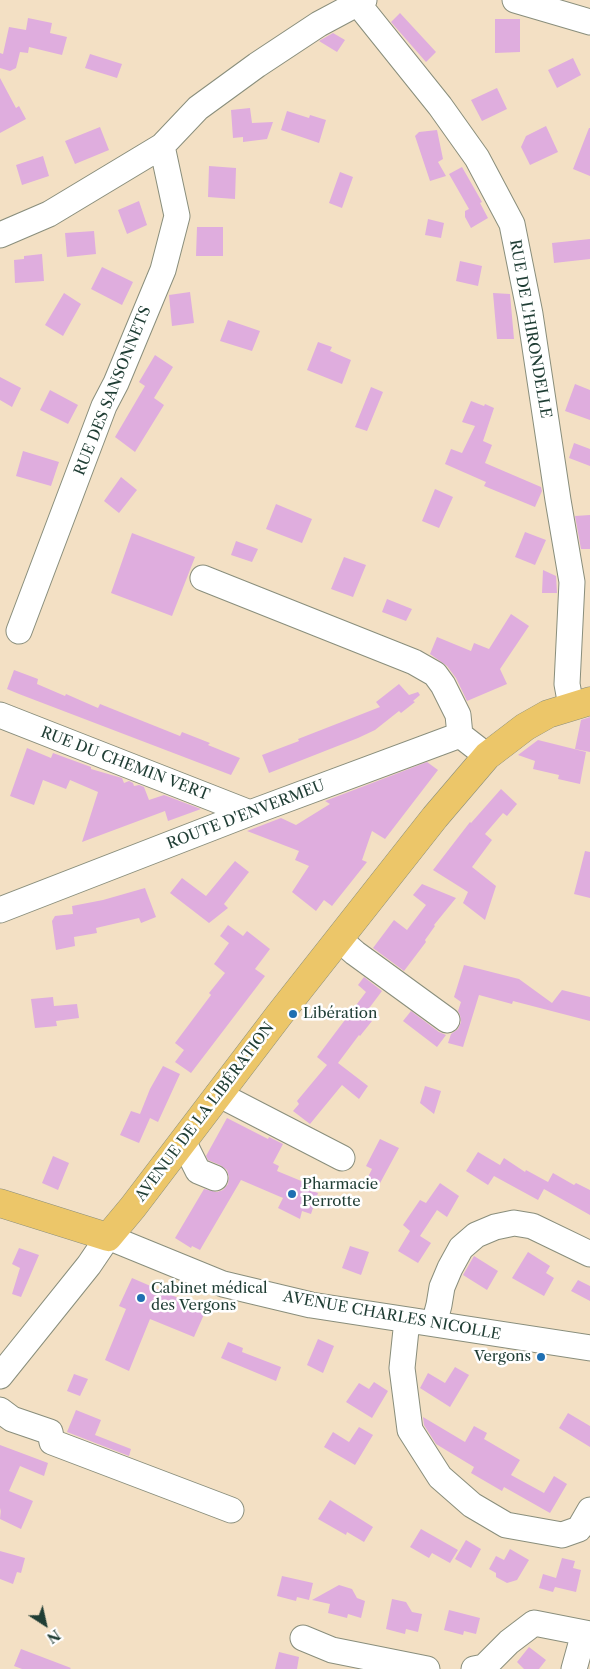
<!DOCTYPE html>
<meta charset="utf-8">
<style>
body{margin:0}
#map{position:relative;width:590px;height:1669px;overflow:hidden;background:#f3e0c4;font-family:"Libre Caslon Text",serif}
canvas{display:block}
.north{position:absolute;left:20px;top:1599px;width:50px;height:50px;-webkit-text-stroke:4px #fff;paint-order:stroke;rotate:145deg;font-size:14px;font-weight:700;line-height:20px;text-align:center;color:#1f3d34}
.north::after{content:'';display:block;margin:auto;width:18px;height:22px;background:#1f3d34;clip-path:polygon(50% 0,100% 100%,50% 72%,0 100%)}
</style>
<div id="map">
<canvas width="590" height="1669"></canvas>
<div class="north">N</div>
</div>
<script>
const ctx = document.querySelector('canvas').getContext('2d');
ctx.lineJoin = 'round';
function fill(path, color) { ctx.fillStyle = color; ctx.fill(path, 'evenodd'); }
const toPath = rows => new Path2D(rows.map(r => 'M' + r).join(''));
function trace(path, color, width, dash) { ctx.strokeStyle = color; ctx.lineWidth = width; ctx.lineCap = dash ? 'butt' : 'round'; ctx.setLineDash(dash || []); ctx.stroke(path); }
function drawText(font, color, halo, rows, align = 'center') {
  ctx.font = font + ' "Libre Caslon Text",serif'; ctx.lineWidth = 5; ctx.setLineDash([]); ctx.textBaseline = 'middle'; ctx.strokeStyle = halo; ctx.fillStyle = color; for (const [text, x, y, turn = 0] of rows) {
    ctx.save(); ctx.translate(x, y); ctx.rotate((+turn || 0) * Math.PI / 180); ctx.textAlign = isNaN(turn) ? turn : align; if (halo) ctx.strokeText(text, 0, 0); ctx.fillText(text, 0, 0); ctx.restore();
  }
}
const building = toPath([
 [400,13,436,52,426,62,391,22],
 [28,18,52,23,50,33,67,37,62,55,29,47,28,53,20,52,16,68,10,71,0,68,0,53,3,54,9,27,26,30],
 [495,19,520,19,520,52,495,53],
 [333,33,345,40,337,52,319,41],
 [90,54,122,64,117,78,85,68],
 [573,58,581,75,557,88,548,70],
 [0,78,16,108,19,106,26,119,0,133],
 [497,88,507,109,482,121,471,100],
 [250,108,252,123,273,122,267,139,243,142,243,137,233,138,231,110],
 [287,111,309,118,310,115,326,120,319,143,281,130],
 [546,126,558,152,530,165,521,147,526,136],
 [100,127,109,150,75,164,65,141],
 [589,128,590,128,590,176,573,169],
 [437,130,443,159,438,162,446,176,430,181,415,136,419,132],
 [43,156,49,176,22,185,16,165],
 [209,166,236,168,235,199,208,197],
 [462,167,482,202,480,203,488,218,471,228,465,217,465,211,469,209,449,174],
 [340,172,353,177,342,208,329,203],
 [139,201,147,225,127,234,118,210],
 [428,219,444,223,441,238,425,235],
 [197,227,223,227,223,256,196,256],
 [94,231,96,254,67,257,65,233],
 [590,239,590,259,554,263,552,243],
 [42,254,44,281,15,283,14,260,24,259,24,256],
 [460,261,482,266,478,286,456,281],
 [102,267,133,282,122,305,91,289],
 [190,292,194,323,172,326,169,295],
 [64,293,81,304,63,336,45,325],
 [493,293,510,294,514,339,497,339],
 [228,320,260,331,252,351,220,341],
 [318,342,332,347,330,351,351,360,342,384,307,370],
 [155,355,173,367,154,398,164,405,135,452,115,437,145,386,139,382],
 [0,377,21,388,12,407,0,400],
 [575,384,590,390,590,420,565,411],
 [371,387,383,392,367,431,355,427],
 [50,390,78,405,68,424,40,410],
 [471,401,484,406,485,404,494,408,483,441,492,445,485,463,541,487,542,491,535,507,484,486,486,482,445,464,451,449,462,453,475,426,462,422],
 [574,443,590,449,590,466,569,458],
 [23,451,59,462,51,486,16,476],
 [121,477,137,490,119,513,104,501],
 [435,489,453,497,439,528,422,521],
 [276,504,312,519,302,543,266,529],
 [590,515,590,549,581,549,575,516],
 [525,532,546,540,535,565,515,557],
 [132,533,195,557,172,616,111,593],
 [236,541,258,549,252,562,231,555],
 [344,557,366,565,353,597,331,589],
 [543,570,556,576,557,593,542,593],
 [387,599,412,609,406,621,382,612],
 [511,614,529,626,500,669,507,684,467,701,456,678,447,666,430,654,437,637,471,651,474,643,489,649],
 [14,670,38,679,37,684,65,696,66,694,98,708,100,704,180,736,182,732,210,743,208,745,240,758,231,775,19,694,7,689],
 [399,684,409,695,418,692,420,695,413,701,415,702,401,713,399,711,375,730,358,738,269,773,262,755,299,741,298,739,380,707,376,702],
 [590,717,590,752,575,749,581,720],
 [538,740,586,752,580,784,558,779,559,775,533,769,535,761,518,755],
 [27,748,51,758,53,753,91,767,91,769,122,778,124,783,129,781,133,783,134,786,139,785,144,787,149,800,164,795,201,809,168,821,165,811,82,842,98,792,70,780,66,789,43,780,34,805,10,796],
 [427,762,438,770,385,839,372,831,362,860,367,862,332,906,324,900,316,911,292,892,309,866,295,860,299,851,247,831,281,818,296,825,330,804,325,801],
 [501,789,517,804,507,816,503,813,485,834,492,840,472,867,496,886,485,920,463,903,468,892,433,870,470,822,471,823],
 [585,851,590,852,590,898,574,894],
 [235,861,249,872,224,904,228,908,209,923,170,893,182,878,206,896],
 [422,884,456,898,434,925,435,926,425,940,426,942,404,971,373,948,394,920,407,930,426,905,413,895],
 [145,888,156,917,141,923,139,918,96,928,97,933,74,937,75,946,56,950,52,921,55,916,73,914,72,906,103,900],
 [228,925,243,936,247,931,270,949,255,969,265,976,191,1073,175,1062,184,1050,175,1043,211,995,209,993,225,973,214,964,229,943,220,936],
 [464,965,519,979,552,1003,562,990,590,997,590,1021,513,1001,512,1004,479,995,463,1047,448,1043,451,1034,458,1029,461,1022,460,1015,458,1011,461,1002,454,997],
 [364,977,382,991,364,1015,372,1021,360,1036,359,1035,338,1063,368,1086,359,1099,342,1085,310,1124,293,1111,299,1104,297,1101,327,1065,317,1057,366,992,358,985],
 [53,997,54,1006,77,1004,79,1018,56,1021,57,1026,35,1028,31,999],
 [411,1011,439,1032,446,1035,437,1047,403,1021],
 [163,1066,180,1074,158,1122,150,1118,139,1143,120,1135,131,1111,140,1114,150,1089],
 [425,1086,441,1091,434,1114,420,1103],
 [227,1118,268,1139,269,1137,283,1144,273,1163,279,1166,277,1171,311,1185,309,1190,318,1193,311,1214,302,1211,300,1219,278,1208,283,1198,241,1180,200,1250,192,1246,191,1248,175,1238,204,1189,217,1192,223,1190,228,1184,229,1177,227,1170,220,1165,208,1160,206,1156],
 [380,1139,399,1148,379,1185,367,1179,372,1169,366,1166],
 [478,1152,500,1165,504,1158,525,1172,526,1170,548,1182,553,1173,574,1185,576,1183,590,1190,590,1215,544,1189,538,1200,494,1176,488,1185,466,1171],
 [53,1156,69,1163,58,1190,42,1183],
 [440,1183,459,1196,447,1217,437,1210,420,1236,431,1243,418,1263,398,1251,410,1231,403,1225,420,1200,426,1203],
 [350,1246,369,1252,361,1275,342,1268],
 [19,1248,39,1255,21,1297,12,1294,20,1268,12,1264],
 [528,1252,550,1266,546,1273,554,1278,544,1296,512,1278],
 [474,1256,498,1271,487,1290,463,1275],
 [132,1278,206,1310,194,1337,150,1319,129,1371,105,1360,126,1309,119,1306],
 [578,1280,590,1286,590,1301,571,1291],
 [318,1339,334,1346,323,1373,307,1365],
 [228,1342,243,1348,242,1352,281,1367,276,1381,221,1358],
 [455,1367,469,1375,450,1407,420,1388,428,1373,445,1383],
 [74,1374,88,1379,80,1396,67,1391],
 [374,1382,388,1391,372,1418,346,1402,359,1383,369,1389],
 [76,1410,101,1420,95,1435,131,1449,129,1456,67,1432],
 [568,1413,590,1426,590,1447,559,1428],
 [423,1417,465,1442,474,1426,487,1433,484,1439,520,1460,511,1475,544,1493,554,1476,567,1484,550,1513,504,1487,502,1491,471,1473,474,1467,436,1444,424,1425],
 [359,1427,373,1435,355,1465,324,1447,333,1432,349,1442],
 [0,1445,48,1463,44,1476,20,1466,9,1491,33,1501,21,1529,0,1519,1,1508,0,1511],
 [330,1500,373,1527,364,1542,347,1532,346,1535,318,1519],
 [421,1529,458,1550,450,1563,432,1553,429,1558,410,1547],
 [466,1540,481,1549,471,1568,455,1559],
 [510,1549,529,1560,517,1580,507,1583,496,1577,496,1573,489,1569,496,1556,504,1560],
 [0,1551,25,1558,21,1573,17,1572,13,1584,0,1579],
 [562,1558,575,1561,573,1568,581,1570,576,1592,555,1587,553,1592,539,1588,543,1574,556,1578],
 [282,1576,313,1583,309,1600,297,1597,296,1601,277,1596],
 [339,1585,352,1589,357,1598,365,1601,361,1618,348,1614,347,1618,328,1613,330,1604,312,1600],
 [392,1599,406,1602,412,1612,422,1614,418,1632,406,1629,405,1634,386,1629],
 [449,1610,480,1618,476,1634,464,1631,463,1635,444,1630],
 [529,1647,546,1660,539,1669,524,1669,517,1662],
 [21,1649,71,1668,70,1669,22,1669,14,1666],
 [279,1652,299,1657,297,1669,275,1669]
]);
const minor = toPath([
 [355,0,440,106,477,158,512,224,530,314,558,500,572,582,567,684,571,706],
 [515,0,590,22],
 [0,235,49,214,162,146,198,108,257,65,319,24,364,0],
 [203,578,414,662,435,674,443,685,458,715,460,735],
 [19,631,104,406,116,383,163,270,177,216,162,146],
 [0,715,250,813],
 [0,910,250,813,460,735,487,756],
 [339,939,355,953,447,1020],
 [218,1094,342,1158],
 [183,1141,198,1171,215,1178],
 [407,1320,402,1368,410,1430,440,1477,472,1505,506,1525,562,1535,579,1529,590,1510],
 [434,1324,439,1305,442,1287,450,1268,461,1248,476,1235,495,1227,514,1223,532,1226,590,1254],
 [0,1376,89,1265,108,1237,223,1284,311,1305,590,1348],
 [0,1410,12,1419,50,1432,52,1442,231,1510],
 [303,1638,332,1650,427,1669],
 [474,1669,484,1667,509,1642,534,1623,590,1634],
 [574,1669,584,1633]
]);
const major = toPath([
 [0,1203,108,1237,133,1207,279,1015,435,817,487,756,525,727,548,714,590,701]
]);
const markers = [
 [293,1014,5,"#1f6fb2"],
 [292,1194,5,"#1f6fb2"],
 [141,1298,5,"#1f6fb2"],
 [541,1357,5,"#1f6fb2"]
];
const streetNames = [
 ["RUE DE L'HIRONDELLE",530,329,80],
 ["RUE DES SANSONNETS",113,391,-68],
 ["RUE DU CHEMIN VERT",125,764,21],
 ["ROUTE D'ENVERMEU",246,815,-21],
 ["AVENUE DE LA LIBÉRATION",205,1112,-53],
 ["AVENUE CHARLES NICOLLE",392,1316,10]
];
const poiNames = [
 ["Libération",303,1014],
 ["Pharmacie",302,1185],
 ["Perrotte",302,1202],
 ["Cabinet médical",151,1289],
 ["des Vergons",151,1306],
 ["Vergons",531,1357,"right"]
];
fill(building, '#dfadde');
trace(minor, '#898e7c', 27);
trace(major, '#898e7c', 29);
trace(minor, '#fff', 25);
trace(major, '#ecc669', 28);
for (const [x, y, r, color] of markers) { const dot = new Path2D(); dot.arc(x, y, r, 0, 2 * Math.PI); ctx.fillStyle = color; ctx.fill(dot); trace(dot, '#fff', 2); }
drawText('15px', '#1f3d34', '#fff', streetNames);
drawText('15px', '#1f3d34', '#fff', poiNames, 'left');
</script>
